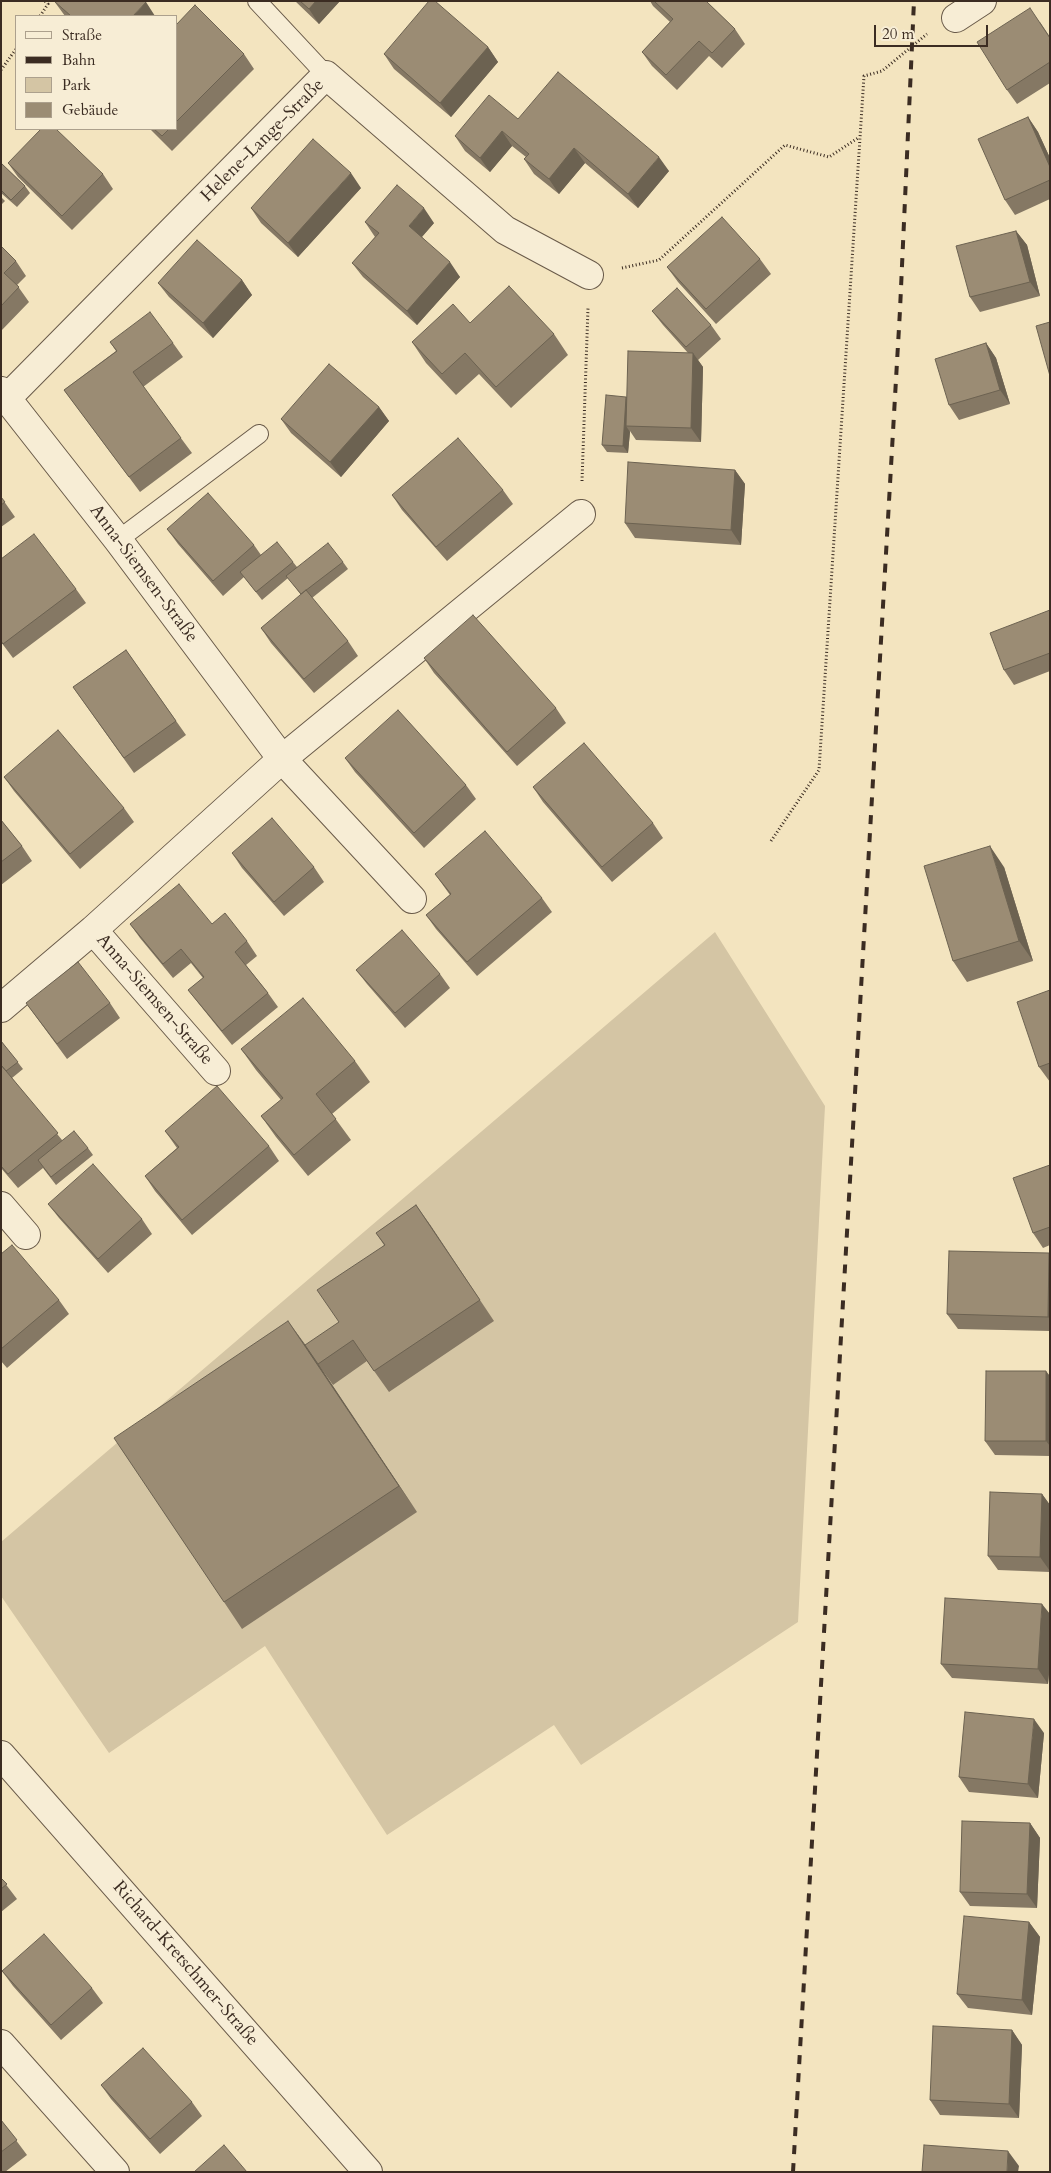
<!DOCTYPE html>
<meta charset="utf-8">
<style>
body{margin:0}
#map{position:relative;width:1051px;height:2173px;overflow:hidden;background:#f3e4bf;font-family:Cardo,serif}
canvas{display:block}
.frame{position:absolute;inset:0;border:2px solid #3b2c22;pointer-events:none}
.legend{position:absolute;left:15px;top:15px;width:162px;height:115px;box-sizing:border-box;background:#f7edd5;border:1px solid #aca08d;margin:0;padding:6px 9px;list-style:none;font-size:15px;color:#3b2c22}
.legend li{display:flex;align-items:center;gap:10px;height:25px}
.legend b{width:25px;border:1px solid #aca08d}
.scale{position:absolute;left:874px;top:25px;width:114px;height:22px;box-sizing:border-box;border:2px solid #3b2c22;border-top:0;padding-left:6px;font-size:15px;line-height:18px;white-space:nowrap;color:#3b2c22;-webkit-text-stroke:4px #f7edd5;paint-order:stroke}
</style>
<div id="map">
<canvas width="1051" height="2173"></canvas>
<div class="frame"></div>
<ul class="legend">
<li><b style="height:6px;background:#f7edd5"></b>Straße</li>
<li><b style="height:6px;background:#3b2c22"></b>Bahn</li>
<li><b style="height:14px;background:#d4c5a4"></b>Park</li>
<li><b style="height:14px;background:#9b8c74"></b>Gebäude</li>
</ul>
<div class="scale">20 m</div>
</div>
<script>
const ctx = document.querySelector('canvas').getContext('2d');
ctx.lineJoin = 'round';
function fill(path, color) { ctx.fillStyle = color; ctx.fill(path, 'evenodd'); }
const toPath = rows => new Path2D(rows.map(r => 'M' + r).join(''));
function trace(path, color, width, dash) { ctx.strokeStyle = color; ctx.lineWidth = width; ctx.lineCap = dash ? 'butt' : 'round'; ctx.setLineDash(dash || []); ctx.stroke(path); }
function drawText(font, color, halo, rows, align = 'center') {
  ctx.font = font + ' Cardo,serif'; ctx.lineWidth = 4; ctx.setLineDash([]); ctx.textBaseline = 'middle'; ctx.strokeStyle = halo; ctx.fillStyle = color; for (const [text, x, y, turn = 0] of rows) {
    ctx.save(); ctx.translate(x, y); ctx.rotate((+turn || 0) * Math.PI / 180); ctx.textAlign = isNaN(turn) ? turn : align; if (halo) ctx.strokeText(text, 0, 0); ctx.fillText(text, 0, 0); ctx.restore();
  }
}
const green = toPath([
 [715,932,825,1106,798,1622,581,1765,554,1725,387,1835,265,1646,109,1753,1,1596,1,1542]
]);
const path = toPath([
 [40,16,48,4,45,1],
 [1,70,16,49],
 [622,268,659,260,785,145,829,157,858,138],
 [582,481,588,308],
 [771,841,819,770,864,76,882,71,927,34]
]);
const service = toPath([
 [257,1,326,75],
 [118,540,259,434]
]);
const minor = toPath([
 [956,18,982,1],
 [1,391,118,540,282,759,412,899],
 [8,397,326,75,505,230,589,275],
 [93,930,282,759,581,514],
 [1,1008,93,930,216,1071],
 [1,1206,26,1235],
 [1,1755,368,2172],
 [1,2044,115,2172]
]);
const rail = toPath([
 [793,2172,900,310,914,1]
]);
const wall = toPath([
 [54,1,155,16,65,16],
 [295,1,340,1,319,24],
 [650,1,706,1,735,29,745,44,722,68,709,56,677,90,652,66,642,52,670,22,653,6],
 [1040,22,1050,37,1050,83,1017,104,1007,90],
 [176,25,244,54,254,69,172,151,150,129,176,129],
 [488,47,498,62,451,117,394,69,384,54],
 [1028,117,1038,132,1050,158,1050,199,1015,215,1005,200],
 [518,119,669,171,638,208,585,163,559,194,534,174,524,159,526,157,512,146,490,172,465,151,455,136],
 [1,163,25,186,30,193,17,207,1,193],
 [8,163,103,174,113,189,72,230,18,177],
 [361,188,298,257,261,223,251,208],
 [1,197,5,201,1,205],
 [365,222,434,223,422,237,460,277,417,325,363,277,352,263,375,237],
 [1016,231,1027,245,1040,296,980,312,970,297],
 [1,246,16,261,26,276,17,285,29,302,1,331],
 [760,259,771,274,716,324,678,282,667,267],
 [242,280,252,295,213,338,169,297,158,283],
 [652,311,711,325,721,339,698,360,703,367,701,442,636,440,630,431,628,453,607,452,602,445,626,397,688,353,663,325],
 [470,323,554,334,568,355,511,408,479,374,456,395,426,363,412,342],
 [110,342,173,343,183,357,143,387,192,453,140,492,64,390,116,351],
 [986,343,996,358,1010,404,959,420,949,405],
 [379,407,389,421,341,477,291,433,281,419],
 [735,470,745,484,741,545,635,538,625,523],
 [503,490,513,504,447,561,402,510,392,495],
 [1,497,15,517,1,527],
 [167,529,254,545,261,555,293,562,297,567,343,562,348,569,312,598,348,641,358,656,314,693,271,643,261,628,301,595,288,578,262,600,244,577,223,596,178,544],
 [1,559,76,589,86,603,13,658,1,642],
 [1050,610,1050,671,1014,685,1004,670],
 [126,650,186,735,134,773,73,687],
 [424,658,556,708,566,723,517,766,434,673],
 [345,758,466,785,476,799,424,848,355,772],
 [4,777,124,808,134,822,80,869,14,791],
 [533,787,653,823,663,838,612,882,543,802],
 [1,820,22,846,32,861,1,885],
 [232,853,314,867,324,882,284,916,242,868],
 [1004,867,1033,961,967,982,953,961],
 [435,874,542,898,552,912,477,976,436,929,426,915,450,895],
 [130,924,212,924,247,941,257,956,246,965,268,993,278,1007,232,1045,199,1004,188,990,203,978,191,963,173,978,140,938],
 [356,970,440,974,450,988,405,1028,367,984],
 [1050,990,1050,1082,1039,1067],
 [26,1003,110,1003,120,1018,67,1059],
 [1,1041,23,1069,12,1078,62,1140,88,1148,93,1155,56,1185,43,1168,18,1188,1,1168],
 [241,1049,355,1061,370,1082,332,1114,351,1140,308,1176,276,1137,261,1116,281,1100,256,1070],
 [165,1131,269,1146,279,1161,192,1235,155,1191,145,1176,177,1148],
 [1050,1165,1050,1245,1043,1248,1033,1233],
 [48,1204,142,1219,152,1234,108,1273,59,1218],
 [416,1205,494,1321,389,1392,367,1361,333,1385,320,1367,417,1512,242,1629,224,1602,309,1350,339,1322,384,1245,376,1233],
 [1049,1253,1050,1331,958,1329,947,1314],
 [1,1254,59,1300,69,1314,7,1368,1,1361],
 [1050,1376,1050,1456,995,1455,985,1441],
 [1042,1494,1050,1505,1050,1572,998,1570,988,1556],
 [1050,1614,1050,1663,1048,1684,952,1678,941,1664],
 [1044,1733,1038,1798,969,1792,959,1777],
 [1030,1823,1040,1838,1037,1908,970,1906,960,1892],
 [1,1878,17,1899,1,1912],
 [1029,1922,1040,1937,1032,2015,968,2008,957,1994],
 [2,1971,92,1988,103,2003,61,2040,13,1986],
 [1012,2030,1022,2045,1019,2118,940,2115,930,2100],
 [101,2085,192,2102,202,2116,160,2154,111,2099],
 [1,2120,27,2155,5,2172,1,2172]
]);
const shadedWall = toPath([
 [316,1,340,1,319,24,309,9],
 [146,2,155,16,133,16],
 [488,47,498,62,451,117,440,103],
 [1028,117,1038,132,1050,158,1050,167],
 [502,131,512,146,490,172,480,158],
 [574,148,585,163,559,194,549,179],
 [659,157,669,171,638,208,628,194],
 [351,173,361,188,298,257,288,243],
 [424,208,434,223,419,240,409,226],
 [1016,231,1027,245,1040,296,1030,282],
 [450,262,460,277,417,325,407,311],
 [242,280,252,295,213,338,203,323],
 [986,343,996,358,1010,404,1000,390],
 [693,353,703,367,701,442,691,428],
 [626,397,626,426,630,432,628,453,623,446],
 [379,407,389,421,341,477,330,462],
 [735,470,745,484,741,545,731,530],
 [990,846,1004,867,1033,961,1019,941],
 [416,1205,431,1226,494,1321,480,1300],
 [1049,1253,1050,1254,1050,1320,1048,1317],
 [288,1321,307,1347,417,1512,399,1486],
 [1046,1371,1050,1376,1050,1446,1046,1441],
 [1042,1494,1050,1505,1050,1571,1040,1557],
 [1042,1604,1050,1614,1050,1663,1048,1684,1038,1669],
 [1034,1719,1044,1733,1038,1798,1028,1784],
 [1030,1823,1040,1838,1037,1908,1027,1894],
 [1029,1922,1040,1937,1032,2015,1022,2000],
 [1012,2030,1022,2045,1019,2118,1009,2104],
 [1008,2151,1019,2166,1018,2172,1007,2172]
]);
const building = toPath([
 [54,1,144,1,146,2,133,16,71,16,54,1],
 [300,1,316,1,309,9,300,1],
 [429,1,435,1,488,47,440,103,384,54,429,1],
 [654,1,706,1,735,29,712,53,699,41,666,75,642,52,673,19,654,1],
 [195,5,244,54,176,122,176,25,195,5],
 [1030,8,1050,38,1050,62,1007,90,977,42,1030,8],
 [558,72,659,157,628,194,574,148,549,179,524,159,529,154,502,131,480,158,455,136,489,95,518,119,558,72],
 [1028,117,1050,167,1050,180,1005,200,978,139,1028,117],
 [41,129,56,129,103,174,62,216,8,163,41,129],
 [154,129,169,129,162,136,154,129],
 [313,139,351,173,288,243,251,208,313,139],
 [1,163,25,186,11,200,1,190,1,163],
 [397,185,424,208,409,226,450,262,407,311,352,263,379,233,365,222,397,185],
 [722,217,760,259,706,309,667,267,722,217],
 [1016,231,1030,282,970,297,956,246,1016,231],
 [197,240,242,280,203,323,158,283,197,240],
 [1,246,16,261,4,273,19,287,1,306,1,246],
 [509,286,554,334,496,387,465,353,442,374,412,342,453,304,470,323,509,286],
 [677,288,711,325,686,347,652,311,677,288],
 [150,312,173,343,133,372,181,438,129,477,64,390,117,351,110,342,150,312],
 [1050,322,1050,376,1036,326,1050,322],
 [986,343,1000,390,949,405,935,359,986,343],
 [628,351,693,353,691,428,626,426,628,351],
 [329,364,379,407,330,462,281,419,329,364],
 [606,395,626,397,623,446,602,445,606,395],
 [458,438,503,490,436,547,392,495,458,438],
 [628,462,735,470,731,530,625,523,628,462],
 [208,493,254,545,213,581,167,529,208,493],
 [1,497,5,502,1,505,1,497],
 [34,534,76,589,3,644,1,641,1,559,34,534],
 [277,542,293,562,256,592,240,572,277,542],
 [328,543,343,562,301,594,286,576,328,543],
 [306,590,348,641,304,679,261,628,306,590],
 [1050,610,1050,653,1004,670,990,633,1050,610],
 [473,615,556,708,507,752,424,658,473,615],
 [126,650,176,721,124,758,73,687,126,650],
 [398,710,466,785,414,833,345,758,398,710],
 [58,730,124,808,70,854,4,777,58,730],
 [584,743,653,823,602,867,533,787,584,743],
 [272,818,314,867,274,902,232,853,272,818],
 [1,820,22,846,1,862,1,820],
 [485,831,542,898,467,962,426,915,451,894,435,874,485,831],
 [990,846,1019,941,953,961,924,866,990,846],
 [179,884,212,924,225,913,247,941,235,952,268,993,222,1031,188,990,204,977,181,949,163,964,130,924,179,884],
 [402,930,440,974,395,1013,356,970,402,930],
 [78,962,110,1003,57,1044,26,1003,78,962],
 [1050,990,1050,1063,1039,1067,1017,1002,1050,990],
 [303,998,355,1061,316,1094,336,1119,294,1155,261,1116,283,1098,241,1049,303,998],
 [1,1041,18,1062,6,1071,1,1065,1,1041],
 [1,1065,58,1133,8,1174,1,1166,1,1065],
 [217,1086,269,1146,182,1220,145,1176,179,1147,165,1131,217,1086],
 [74,1131,88,1148,51,1177,38,1160,74,1131],
 [93,1164,142,1219,98,1259,48,1204,93,1164],
 [1050,1165,1050,1227,1033,1233,1013,1178,1050,1165],
 [416,1205,480,1300,374,1371,353,1340,318,1364,305,1345,339,1322,317,1290,385,1245,376,1233,416,1205],
 [12,1245,59,1300,1,1349,1,1254,12,1245],
 [949,1251,1049,1253,1048,1317,947,1314,949,1251],
 [288,1321,399,1486,224,1602,114,1438,288,1321],
 [986,1371,1046,1371,1046,1441,985,1441,986,1371],
 [990,1492,1042,1494,1040,1557,988,1556,990,1492],
 [945,1598,1042,1604,1038,1669,941,1664,945,1598],
 [965,1712,1034,1719,1028,1784,959,1777,965,1712],
 [962,1821,1030,1823,1027,1894,960,1892,962,1821],
 [1,1878,7,1884,1,1889,1,1878],
 [964,1916,1029,1922,1022,2000,957,1994,964,1916],
 [44,1934,92,1988,51,2025,2,1971,44,1934],
 [933,2026,1012,2030,1009,2104,930,2100,933,2026],
 [143,2048,192,2102,150,2139,101,2085,143,2048],
 [1,2120,17,2140,1,2152,1,2120],
 [224,2145,247,2172,194,2172,224,2145],
 [924,2145,1008,2151,1007,2172,922,2172,924,2145]
]);
const streetNames = [
 ["Helene-Lange-Straße",263,141,-45],
 ["Anna-Siemsen-Straße",143,574,53],
 ["Anna-Siemsen-Straße",154,1000,49],
 ["Richard-Kretschmer-Straße",185,1964,49]
];
fill(green, '#d4c5a4');
trace(service, '#695a49', 20);
trace(minor, '#695a49', 30);
trace(path, '#3b2c22', 3, [1, 2.5]);
trace(service, '#f7edd5', 18);
trace(minor, '#f7edd5', 28);
trace(rail, '#3b2c22', 4, [9, 9]);
fill(wall, '#857864');
fill(shadedWall, '#6c6251');
fill(building, '#9b8c74');
trace(building, '#6c6251', 1);
drawText('18px', '#3b2c22', '#f7edd5', streetNames);
</script>
